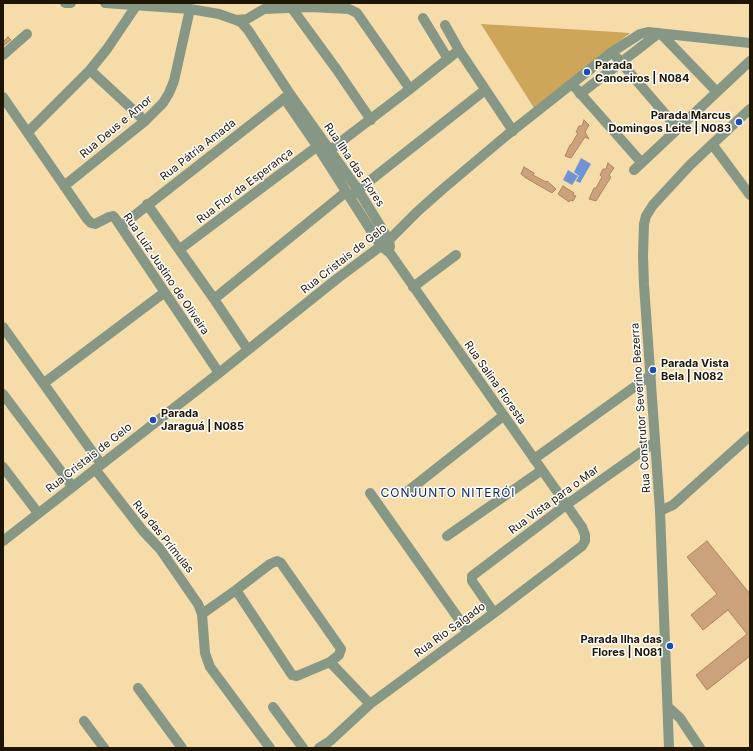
<!DOCTYPE html>
<meta charset="utf-8">
<style>
body{margin:0}
#map{position:relative;width:753px;height:751px;overflow:hidden;background:#f6dca9;font-family:Inter,sans-serif}
canvas{display:block}
.frame{position:absolute;inset:0;border:4px solid #1f1503;pointer-events:none}
</style>
<div id="map">
<canvas width="753" height="751"></canvas>
<div class="frame"></div>
</div>
<script>
const ctx = document.querySelector('canvas').getContext('2d');
ctx.lineJoin = 'round';
function fill(path, color) { ctx.fillStyle = color; ctx.fill(path, 'evenodd'); }
const toPath = rows => new Path2D(rows.map(r => 'M' + r).join(''));
function trace(path, color, width, dash) { ctx.strokeStyle = color; ctx.lineWidth = width; ctx.lineCap = dash ? 'butt' : 'round'; ctx.setLineDash(dash || []); ctx.stroke(path); }
function drawText(font, color, halo, rows, align = 'center') {
  ctx.font = font + ' Inter,sans-serif'; ctx.lineWidth = 3; ctx.setLineDash([]); ctx.textBaseline = 'middle'; ctx.strokeStyle = halo; ctx.fillStyle = color; for (const [text, x, y, turn = 0] of rows) {
    ctx.save(); ctx.translate(x, y); ctx.rotate((+turn || 0) * Math.PI / 180); ctx.textAlign = isNaN(turn) ? turn : align; if (halo) ctx.strokeText(text, 0, 0); ctx.fillText(text, 0, 0); ctx.restore();
  }
}
const green = toPath([
 [481,24,584,30,630,33,534,108]
]);
const water = toPath([
 [581,158,591,164,580,183,576,181,579,176,574,172],
 [568,170,578,176,572,185,563,180]
]);
const building = toPath([
 [8,37,11,40,3,46,3,42,8,37],
 [584,120,589,125,585,132,589,139,585,137,571,158,565,156,570,145,571,145,578,133,576,132,579,126,582,126,584,120],
 [608,163,614,168,609,175,611,177,596,201,589,199,594,188,596,188,602,177,600,175,603,169,606,169,608,163],
 [524,167,534,173,533,175,546,182,547,181,556,189,552,193,526,178,521,174,524,167],
 [563,186,574,193,573,195,576,196,573,201,570,200,569,202,558,194,563,186],
 [707,541,750,594,750,656,707,690,696,675,747,634,728,610,703,630,691,615,717,594,687,557,707,541]
]);
const minor = toPath([
 [65,3,71,3],
 [105,3,190,9,219,14,236,20,247,19,264,9,310,7,349,9,357,13,410,89],
 [291,7,337,70,371,120],
 [423,18,448,59],
 [236,20,241,22,248,30,290,94,358,190,389,240,390,247],
 [445,25,459,50,513,131],
 [659,33,665,38,717,92],
 [612,52,678,129],
 [3,55,27,34],
 [90,70,145,121],
 [572,84,641,162],
 [580,94,659,33],
 [3,97,87,219,91,223,95,224,109,217,113,216,115,218,219,373],
 [284,98,317,146,381,246,390,253,582,527,585,535,585,541,582,546,494,613,370,704,330,741,319,748],
 [28,132,90,70,107,49,136,6],
 [712,144,750,195],
 [330,150,410,89,459,50],
 [634,170,750,61],
 [64,186,145,121,163,103,169,93,174,81,190,9],
 [353,194,485,90],
 [147,204,214,299,248,350],
 [121,226,290,94],
 [180,249,323,142],
 [413,287,456,255],
 [214,299,346,192],
 [3,327,101,464],
 [44,383,165,292],
 [3,394,72,486],
 [534,459,651,375],
 [3,467,38,513],
 [95,469,143,531,160,549,198,604,202,614,205,653,210,667,270,748],
 [408,491,503,416],
 [370,493,468,632],
 [660,511,673,505,750,436],
 [447,536,542,470],
 [3,541,219,373,338,278,389,240,418,211,444,188,507,135,612,52,640,34,648,32,750,43],
 [236,590,270,564,277,561,281,563,341,649,339,655,330,662,370,704],
 [494,613,472,581,472,576,566,505,655,442],
 [202,614,236,590,292,675,297,676,330,662],
 [138,688,182,748],
 [273,707,303,748],
 [668,707,680,718,700,748],
 [84,721,104,748],
 [669,748,660,511,644,285,643,256,644,224,646,216,653,205,690,165,750,109]
]);
const markers = [
 [587,72,4,"#1b4bb8"],
 [739,122,4,"#1b4bb8"],
 [653,370,4,"#1b4bb8"],
 [153,420,4,"#1b4bb8"],
 [670,646,4,"#1b4bb8"]
];
const poiNames = [
 ["Parada",595,66],
 ["Canoeiros | N084",595,79],
 ["Parada Marcus",731,116,"right"],
 ["Domingos Leite | N083",731,129,"right"],
 ["Parada Vista",661,364],
 ["Bela | N082",661,377],
 ["Parada",161,414],
 ["Jaraguá | N085",161,427],
 ["Parada Ilha das",662,640,"right"],
 ["Flores | N081",662,653,"right"]
];
const streetNames = [
 ["Rua Deus e Amor",116,127,-40],
 ["Rua Pátria Amada",198,150,-38],
 ["Rua Ilha das Flores",354,165,56],
 ["Rua Flor da Esperança",245,186,-37],
 ["Rua Cristais de Gelo",344,259,-38],
 ["Rua Luiz Justino de Oliveira",166,274,56],
 ["Rua Salina Floresta",495,383,55],
 ["Rua Construtor Severino Bezerra",641,408,-94],
 ["Rua Cristais de Gelo",89,458,-38],
 ["Rua Vista para o Mar",554,500,-36],
 ["Rua das Prímulas",163,537,51],
 ["Rua Rio Salgado",450,630,-36]
];
const neighbourhoodNames = [
 ["CONJUNTO NITERÓI",448,493]
];
fill(green, '#cda65a');
fill(water, '#7092d6');
fill(building, '#cca27c');
trace(building, '#ad845f', 1);
trace(minor, '#869785', 10);
for (const [x, y, r, color] of markers) { const dot = new Path2D(); dot.arc(x, y, r, 0, 2 * Math.PI); ctx.fillStyle = color; ctx.fill(dot); trace(dot, '#fff', 1.5); }
drawText('bold 11px', '#1f1503', '#fff', poiNames, 'left');
drawText('11px', '#1f1503', '#fff', streetNames);
ctx.letterSpacing = '1px';
drawText('12px', '#0e265b', '#fff', neighbourhoodNames);
ctx.letterSpacing = '0px';
</script>
